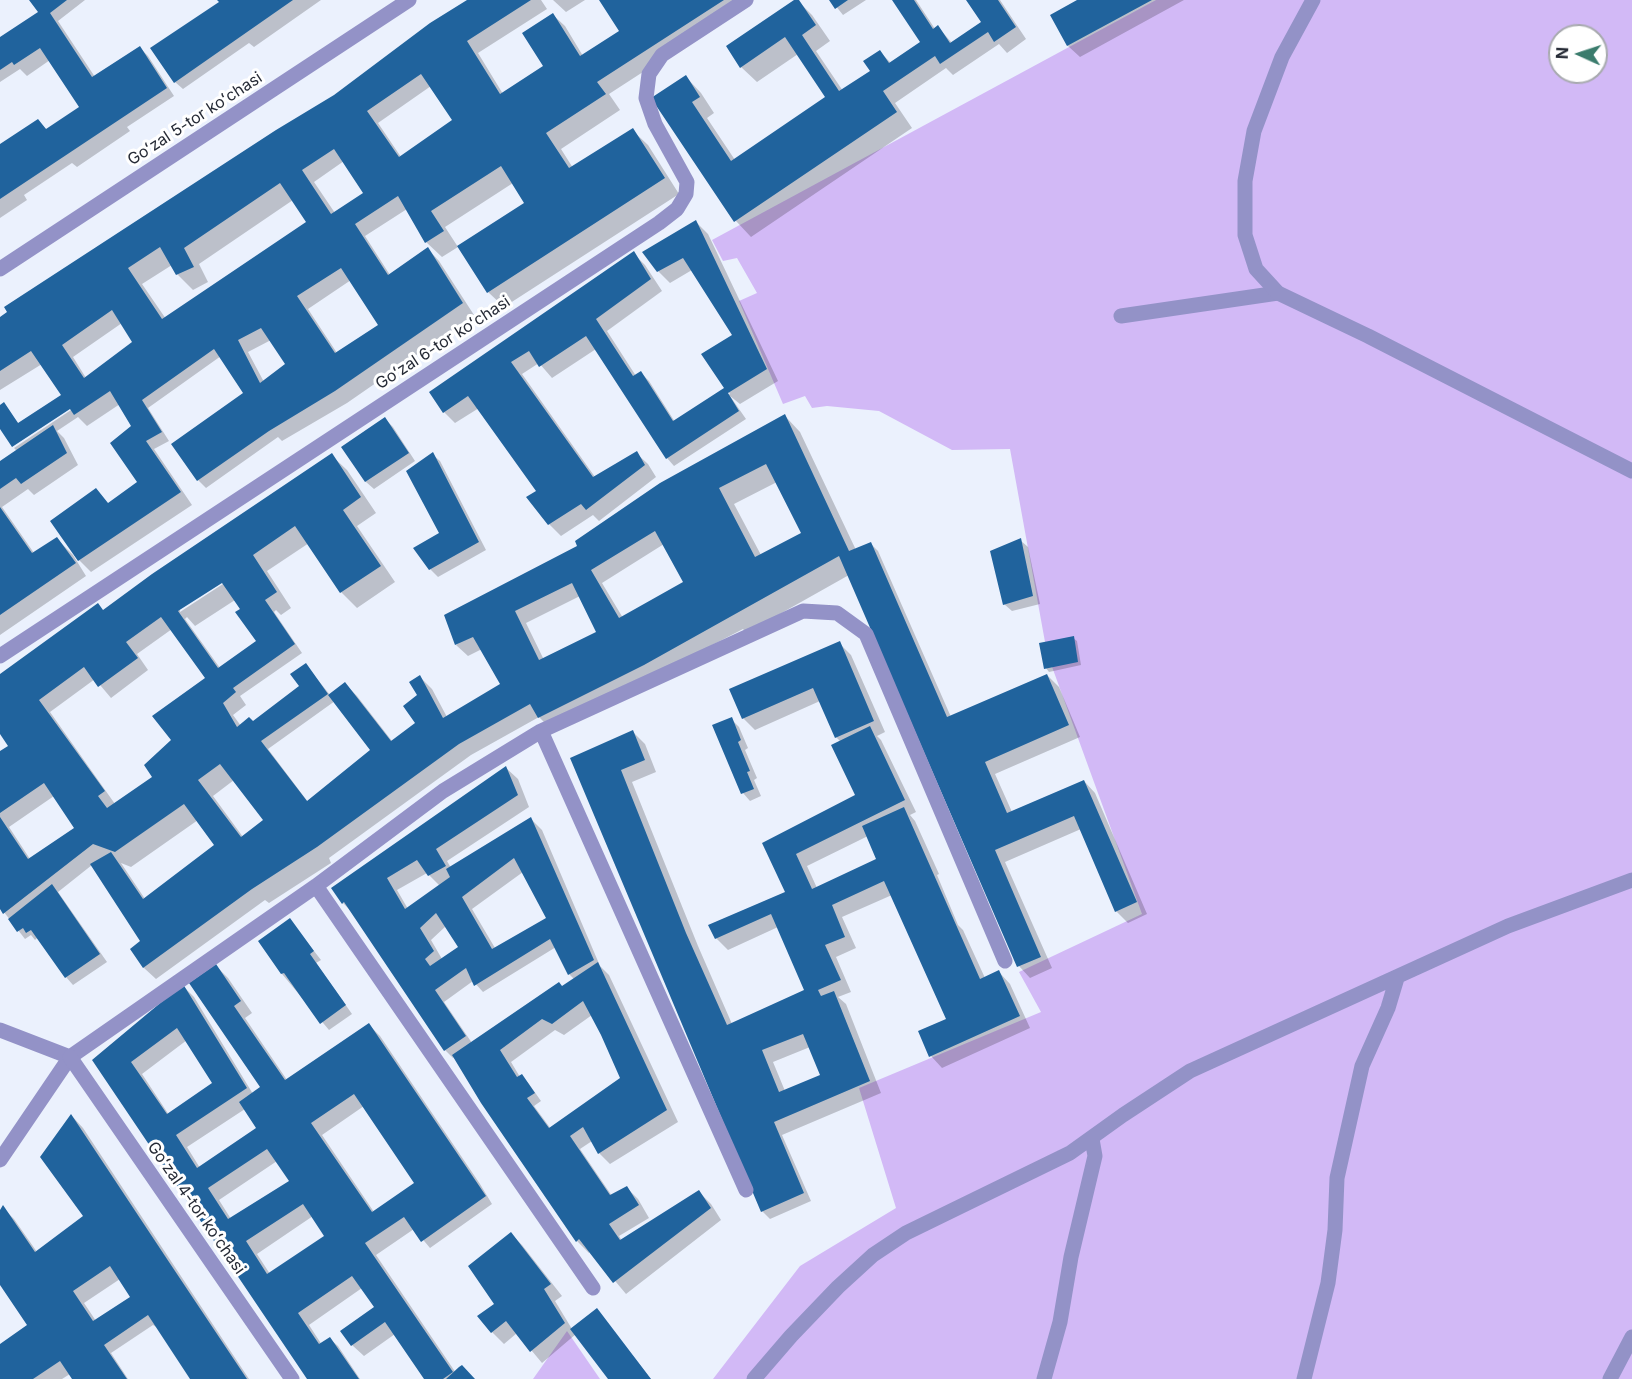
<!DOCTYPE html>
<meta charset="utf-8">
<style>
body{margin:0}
#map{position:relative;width:1632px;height:1379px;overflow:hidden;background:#ebf1fd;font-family:Inter,sans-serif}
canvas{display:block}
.north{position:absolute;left:1548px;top:24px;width:60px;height:60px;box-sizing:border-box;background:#fff;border:2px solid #a8aaaf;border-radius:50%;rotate:273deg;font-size:16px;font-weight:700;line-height:24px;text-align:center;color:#262b36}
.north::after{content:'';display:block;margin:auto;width:21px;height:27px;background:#3b7c6d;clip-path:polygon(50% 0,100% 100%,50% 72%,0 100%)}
</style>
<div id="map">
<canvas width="1632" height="1379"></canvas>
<div class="north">N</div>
</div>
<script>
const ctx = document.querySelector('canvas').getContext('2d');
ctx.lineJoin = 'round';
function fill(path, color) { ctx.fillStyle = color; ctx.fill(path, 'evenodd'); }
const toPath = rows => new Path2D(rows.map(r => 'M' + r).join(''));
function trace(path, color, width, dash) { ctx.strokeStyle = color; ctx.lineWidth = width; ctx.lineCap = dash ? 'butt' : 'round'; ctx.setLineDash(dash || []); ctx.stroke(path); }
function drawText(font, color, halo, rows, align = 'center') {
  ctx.font = font + ' Inter,sans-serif'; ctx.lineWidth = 6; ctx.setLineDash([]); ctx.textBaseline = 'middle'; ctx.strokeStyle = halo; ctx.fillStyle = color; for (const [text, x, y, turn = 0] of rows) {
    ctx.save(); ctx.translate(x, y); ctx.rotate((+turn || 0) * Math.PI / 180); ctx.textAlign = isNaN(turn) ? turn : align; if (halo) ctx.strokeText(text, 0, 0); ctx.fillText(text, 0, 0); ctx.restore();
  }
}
const green = toPath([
 [1156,0,1632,0,1632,1379,713,1379,800,1266,896,1208,859,1088,1041,1012,1019,972,1142,914,1047,653,1010,449,952,450,879,411,827,406,812,408,805,396,783,404,739,301,757,293,737,258,723,261,712,240],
 [1560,36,1596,36,1596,72,1560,72],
 [567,1331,600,1379,533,1379]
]);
const shadow = toPath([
 [31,0,85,0,58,21,95,77,140,48,148,56,174,96,127,127,130,131,77,167,72,163,24,195,27,200,0,218,0,146,38,121,47,130,81,107,50,60,27,76,20,69,0,82,0,39,40,12],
 [218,0,321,0,254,47,249,43,183,89,175,82,220,3],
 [469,0,541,0,547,9,478,53,503,94,546,66,553,15,565,26,583,56,621,31,601,0,754,0,609,94,620,110,561,149,573,168,632,130,648,145,679,194,504,307,488,292,527,203,513,183,445,227,458,247,442,257,426,242,407,209,365,236,390,275,428,249,439,261,474,315,347,403,282,441,278,437,206,488,198,480,173,444,249,400,221,356,148,408,169,441,154,449,192,505,91,572,74,555,109,504,139,482,133,427,120,404,87,426,78,417,57,431,64,438,78,465,34,495,28,489,2,507,34,553,57,539,73,555,86,576,0,635,0,462,17,451,14,448,77,406,76,404,13,445,0,426,0,405,3,404,19,424,63,395,42,364,0,390,0,319,335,96],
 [431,86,454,121,401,157,378,123],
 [344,161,365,193,335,213,314,182],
 [293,200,308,222,166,319,142,284,172,265,177,274,193,290,208,282,199,264],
 [351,280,380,325,337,353,308,309],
 [122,323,134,342,86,378,73,357],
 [271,340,287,364,264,382,248,352],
 [553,0,585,0,566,12],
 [797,0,812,15,830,41,816,51,843,91,869,73,880,52,891,63,922,43,893,0,916,0,935,29,938,27,952,43,983,22,968,0,1000,0,1026,39,1007,53,999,44,953,75,946,68,895,103,912,128,751,237,736,221,653,99,686,77,701,93,714,113,707,118,735,160,827,98,798,54,757,82,741,67,728,46],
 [831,0,866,0,843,15],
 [1080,0,1184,0,1080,57,1068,46,1052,15],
 [696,222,708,234,778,381,740,404,730,396,746,419,674,466,667,458,596,349,552,378,539,363,522,374,595,477,636,453,648,464,656,477,599,521,593,515,561,536,549,524,538,492,479,408,455,423,444,412,633,253,645,265,662,291,607,331,636,376,641,373,649,381,675,422,728,395,730,394,703,355,734,336,692,270,670,283,658,271],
 [785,416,800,432,856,550,870,543,878,551,951,717,1047,675,1059,687,1080,737,995,774,1012,812,1084,781,1095,793,1147,914,1128,923,1116,911,1081,829,1005,862,1052,968,1030,978,1019,966,849,575,746,633,743,629,551,729,539,717,471,755,329,858,331,863,269,903,265,900,156,979,144,968,132,949,142,941,92,865,58,892,107,962,73,985,66,977,38,937,35,940,31,935,25,939,0,907,0,753,10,746,0,733,0,676,104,611,331,455,347,470,376,513,357,526,395,582,357,608,341,592,309,543,267,571,291,608,281,615,276,610,274,612,302,653,240,696,246,705,233,715,241,726,253,723,302,687,306,665,330,695,345,684,357,696,392,741,417,723,420,677,432,689,447,717,502,685,482,649,468,656,456,645,579,546],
 [777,482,803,533,761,555,734,504],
 [664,544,685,583,623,618,602,583],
 [228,578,229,580,180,612,180,608],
 [580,596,598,633,544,660,526,623],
 [235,600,258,642,220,668,185,619,187,617,195,626],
 [172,629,207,678,155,777,115,804,50,712,95,679,111,698,148,670,137,654],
 [335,701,372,751,308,802,268,749],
 [234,780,265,821,243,837,213,796],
 [54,796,76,828,30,859,9,827],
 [198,820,217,845,145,899,121,863,131,867],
 [385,419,393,427,415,461,374,489,366,482,343,447],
 [432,454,440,461,486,550,438,577,430,569,441,534],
 [1020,540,1028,547,1040,604,1012,611,1004,604],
 [1073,638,1077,641,1081,665,1049,672,1046,668],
 [839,643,851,655,885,732,877,736,881,740,916,812,910,815,915,821,939,874,937,875,958,925,963,930,985,978,999,972,1010,984,1030,1028,942,1068,931,1056,948,1019,892,895,842,917,856,948,836,957,851,992,838,997,846,1004,881,1093,782,1135,811,1201,770,1219,762,1211,572,759,633,732,645,744,656,772,632,782,698,946,732,1024,806,991,778,927,728,950,716,938,787,892,764,843,857,795,841,742,836,737,820,701,755,730,743,718],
 [868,836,878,860,817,888,807,866],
 [810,1047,822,1076,785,1091,773,1062],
 [731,719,739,727,748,748,745,750,757,778,754,780,761,796,750,801,743,793],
 [506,768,518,779,529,807,447,861,451,868,531,819,542,830,600,966,609,975,678,1122,610,1164,599,1153,592,1141,580,1149,612,1196,627,1188,638,1199,649,1218,619,1236,622,1241,699,1192,711,1204,721,1220,626,1294,590,1251,589,1253,577,1241,455,1056,453,1058,445,1050,353,913,343,903],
 [523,872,548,918,495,948,472,909],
 [427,873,440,886,408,909,397,890],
 [446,926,460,948,442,959,431,940],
 [556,947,569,974,574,979,472,1043,444,1002,473,981,483,992],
 [592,1015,622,1079,551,1129,534,1106,541,1101,529,1084,522,1076,520,1077,511,1062,555,1030,564,1035],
 [290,920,321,960,316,963,352,1014,329,1030,282,974],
 [216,966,228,978,252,1013,245,1018,287,1080,369,1025,380,1036,480,1184,492,1204,430,1248,414,1229,376,1255,456,1373,473,1379,426,1379,395,1334,364,1356,352,1345,376,1308,362,1288,309,1325,322,1345,330,1339,338,1346,360,1379,309,1379,94,1060,183,986,194,997,253,1094,262,1088],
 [187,1040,214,1084,169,1115,142,1074],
 [364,1106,416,1184,374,1212,322,1135],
 [245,1109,258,1128,200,1168,187,1147],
 [277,1161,291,1182,231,1219,219,1200],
 [313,1216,326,1237,270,1274,257,1254],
 [72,1116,83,1128,249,1379,192,1379,158,1328,153,1325,111,1353,128,1379,73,1379,70,1374,62,1379,0,1379,0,1346,29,1326,0,1282,0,1212,3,1208,14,1219,37,1252,85,1216],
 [120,1279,132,1297,96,1321,84,1303],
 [511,1234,522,1245,562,1296,555,1301,572,1329,597,1310,651,1379,610,1379,576,1334,542,1363,517,1333,504,1344,492,1332]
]);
const building = toPath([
 [29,0,67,0,50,13,92,77,140,46,167,88,0,199,0,144,38,119,46,129,79,107,40,48,14,65,12,62,0,70,0,37,38,12],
 [217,0,293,0,174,83,150,48,219,2],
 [467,0,531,0,467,41,500,94,543,66,522,33,553,13,580,56,619,31,599,0,724,0,597,82,606,94,546,133,569,168,633,128,665,178,487,293,457,246,524,203,501,166,431,211,444,231,425,243,398,196,355,224,388,275,428,247,463,303,335,391,269,431,197,481,171,444,243,393,214,349,142,400,162,432,146,441,181,492,78,561,50,521,96,488,108,503,137,482,110,443,131,426,110,391,74,415,70,409,12,447,0,429,0,405,4,402,18,423,61,395,31,351,0,371,0,317,7,312,4,307,276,130,334,95,430,23],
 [421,74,452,120,399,157,367,111],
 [334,149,363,193,331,214,302,170],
 [280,183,306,222,162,319,128,268,160,247,176,275,194,267,184,248],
 [341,268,378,325,335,353,297,296],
 [112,310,132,342,84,378,62,345],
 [261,328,285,364,260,383,238,340],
 [794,0,799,0,816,25,802,35,839,91,870,71,863,61,880,50,889,63,920,42,892,0,914,0,933,29,938,25,950,43,981,22,966,0,998,0,1016,27,994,42,988,32,940,64,935,56,883,91,897,112,734,222,651,98,686,75,700,97,692,102,731,161,825,97,785,37,740,68,726,46],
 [829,0,848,0,835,9],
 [1077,0,1152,0,1067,46,1050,15],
 [696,220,767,369,728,393,739,411,666,459,586,336,539,367,529,351,511,362,593,477,637,451,645,465,586,510,581,504,548,525,526,497,536,491,468,396,443,413,429,392,634,251,651,279,596,319,633,376,641,371,673,421,724,388,701,354,732,335,683,258,657,272,642,252],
 [785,414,849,551,871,542,947,717,1047,674,1069,725,985,762,1007,813,1084,780,1137,902,1115,912,1074,816,995,850,1041,957,1017,967,839,556,644,665,538,718,530,704,459,744,317,847,252,889,143,968,130,949,140,941,90,864,111,852,143,899,214,845,184,804,115,852,93,844,3,914,0,909,0,817,28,859,74,828,44,783,0,813,0,751,8,746,0,734,0,674,98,603,103,610,152,574,332,453,361,497,343,510,381,566,340,593,295,526,253,555,277,592,265,600,295,644,233,688,236,692,223,703,237,727,249,717,253,721,299,686,290,674,306,663,328,694,261,741,307,801,370,750,328,695,345,682,391,741,415,723,403,706,417,695,409,682,420,675,443,718,500,684,473,637,455,645,444,615,577,546,575,541,660,483],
 [766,464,801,533,755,557,719,488],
 [655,531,683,582,619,618,591,570],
 [222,583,240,609,235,612,256,641,218,668,178,611],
 [572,583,596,632,539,660,515,611],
 [161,617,205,678,152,716,171,740,144,765,152,777,107,808,98,796,105,791,39,700,84,667,98,687,138,658,126,642],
 [220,764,263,820,241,837,198,780],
 [385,417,409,453,365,482,341,447],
 [53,425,67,453,21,484,16,478,0,489,0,461],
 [433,452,479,542,429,570,413,548,439,533,406,471],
 [0,507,32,553,57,537,76,563,0,615],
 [1021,538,1033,596,1003,605,990,551],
 [1074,636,1078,662,1044,669,1039,643],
 [840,641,874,721,835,738,813,688,742,719,729,689],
 [732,717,741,740,738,742,750,771,747,772,754,789,741,794,712,725],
 [870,726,905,800,796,854,812,889,876,859,862,826,904,807,980,979,999,970,1020,1016,929,1057,918,1031,946,1019,884,881,832,905,845,937,825,945,841,980,818,990,821,996,834,991,870,1081,774,1122,804,1193,761,1212,570,758,633,730,645,760,621,770,686,933,727,1025,804,990,771,914,715,939,708,925,785,892,762,843,855,795,831,745],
 [803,1034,820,1075,779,1092,762,1050],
 [506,766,518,795,436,849,446,866,428,876,417,860,387,878,405,909,450,877,446,869,531,817,594,960,568,975,550,939,474,986,466,968,435,990,466,1036,444,1051,344,902,342,904,331,888],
 [514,858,546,918,492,949,462,897],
 [436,913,458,947,430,966,425,959,434,951,420,928],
 [52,884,100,954,65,978,31,930,26,933,23,928,17,932,8,919],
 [290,918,314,951,310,954,346,1005,320,1024,284,973,281,974,258,941],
 [598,962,667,1110,598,1154,583,1127,570,1136,610,1195,627,1186,639,1205,609,1224,620,1240,699,1190,711,1208,613,1283,579,1239,576,1242,481,1103,452,1055,559,982,562,986],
 [583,1001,601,1035,620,1078,549,1128,527,1098,535,1093,522,1074,517,1077,500,1050,542,1019,552,1024],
 [216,964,241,1001,234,1006,285,1080,369,1023,486,1196,421,1242,404,1217,365,1243,453,1372,443,1379,424,1379,385,1322,351,1346,340,1331,374,1307,352,1276,298,1313,319,1344,330,1337,359,1379,307,1379,92,1060,183,984,247,1088,176,1135,197,1168,256,1128,239,1102,260,1087,189,983],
 [177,1028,212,1083,167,1114,131,1062],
 [354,1094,414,1183,372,1212,311,1123],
 [267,1149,289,1181,228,1219,208,1188],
 [303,1204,324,1236,267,1274,246,1241],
 [71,1114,165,1256,247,1379,190,1379,148,1315,104,1345,127,1379,72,1379,60,1361,33,1379,0,1379,0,1344,27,1325,0,1285,0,1210,3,1205,35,1252,83,1216,40,1157],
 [110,1266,130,1297,93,1321,73,1291],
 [511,1232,551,1284,544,1289,565,1323,530,1352,506,1321,491,1333,477,1316,494,1304,468,1266],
 [597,1308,651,1379,608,1379,570,1329],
 [462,1365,475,1379,446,1379,459,1367]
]);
const service = toPath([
 [1121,316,1278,293],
 [541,731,746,1190],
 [316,886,593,1288],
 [0,1030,70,1057],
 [0,1160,70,1057,316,886,443,791,541,731,803,611,837,613,866,634,1005,961],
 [754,1379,791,1336,838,1287,873,1255,906,1233,1070,1153,1123,1115,1190,1071,1508,926,1632,880],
 [1044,1379,1060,1322,1071,1257,1095,1156,1092,1139],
 [1304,1379,1328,1283,1335,1230,1337,1178,1362,1066,1388,1008,1397,978],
 [1610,1379,1632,1337]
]);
const minor = toPath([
 [1313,0,1282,57,1254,131,1245,181,1245,235,1256,269,1278,293,1368,336,1632,471],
 [0,269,409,0],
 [0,656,659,223,677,209,686,194,687,182,655,124,646,98,649,74,662,55,746,0],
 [70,1057,292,1379]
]);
const streetNames = [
 ["Goʻzal 5-tor koʻchasi",195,119,-33],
 ["Goʻzal 6-tor koʻchasi",443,343,-33],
 ["Goʻzal 4-tor koʻchasi",196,1208,55]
];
fill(green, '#d2b9f6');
fill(shadow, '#0003');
fill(building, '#20639d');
trace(service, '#9392c7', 15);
trace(minor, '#9392c7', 15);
drawText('16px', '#262b36', '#fff', streetNames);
</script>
